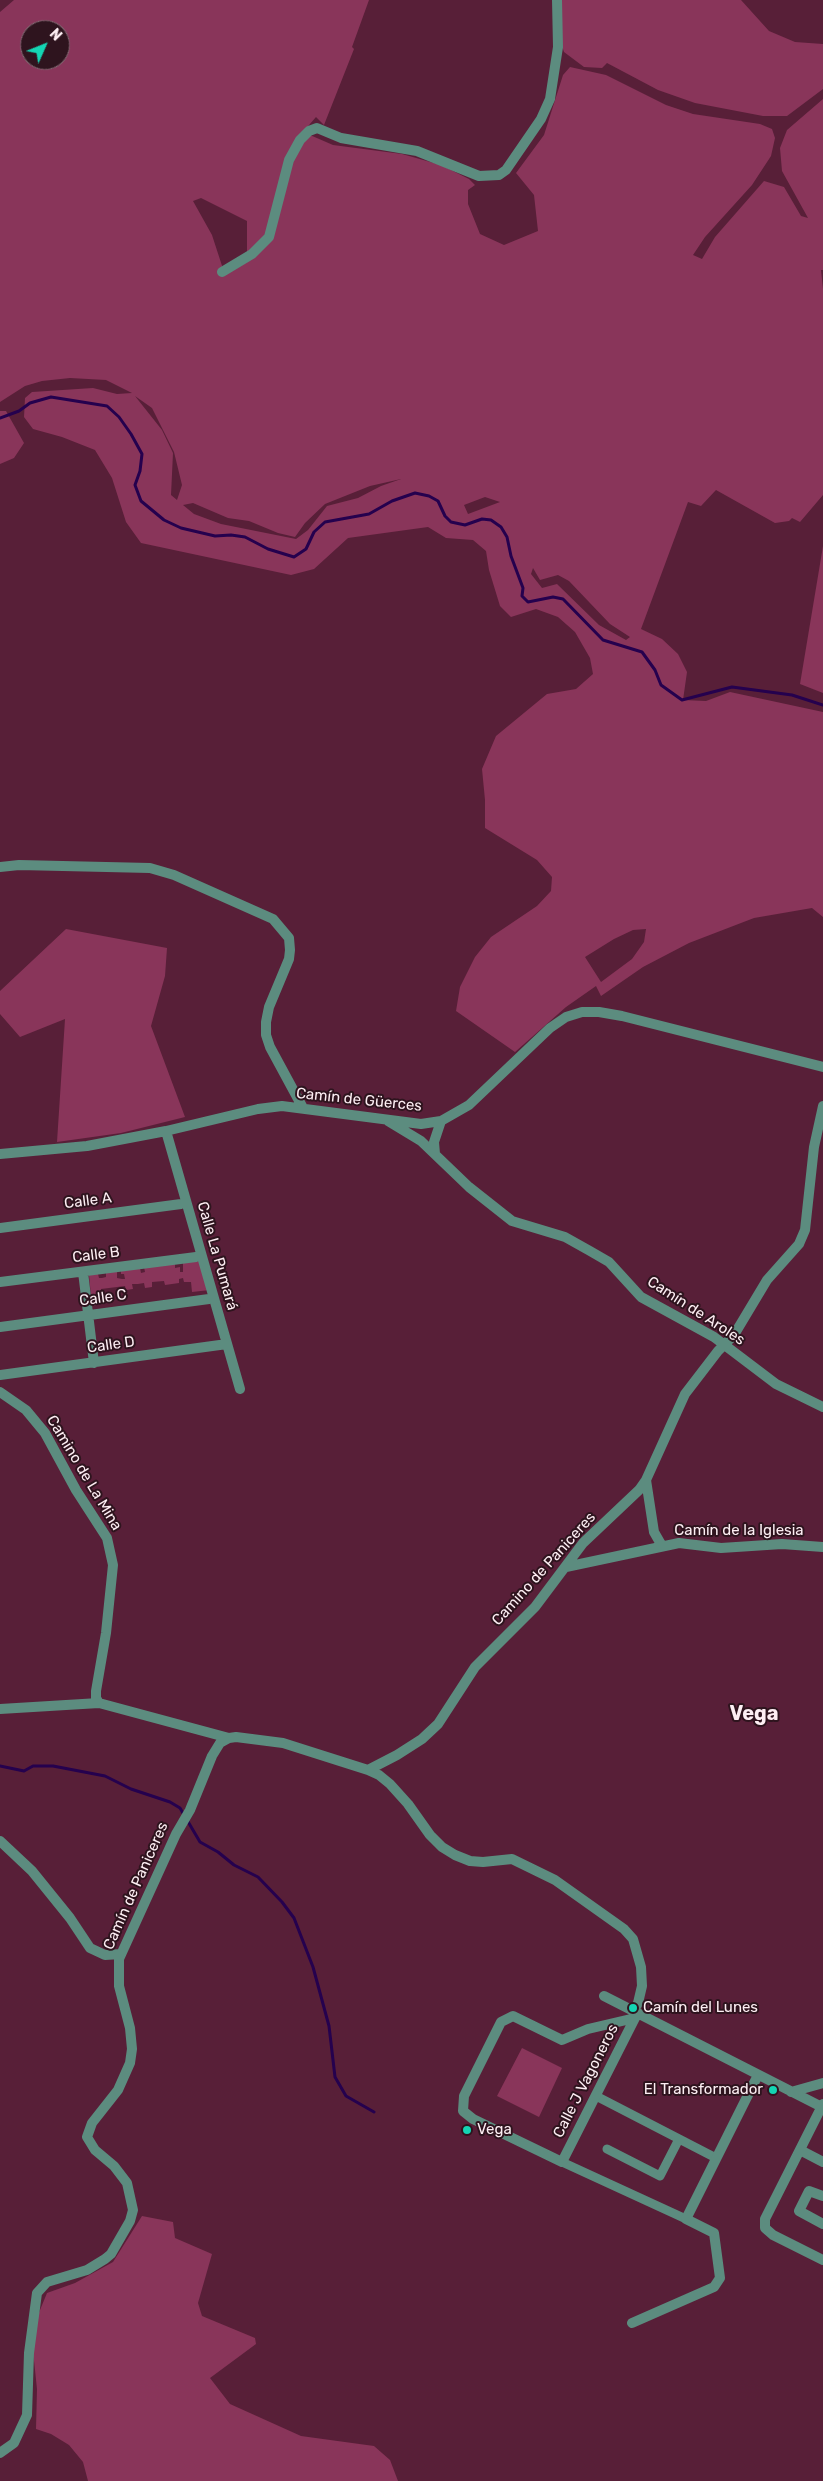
<!DOCTYPE html>
<meta charset="utf-8">
<style>
body{margin:0}
#map{position:relative;width:823px;height:2481px;overflow:hidden;background:#581f38;font-family:Rubik,sans-serif}
canvas{display:block}
.north{position:absolute;left:20px;top:20px;width:50px;height:50px;box-sizing:border-box;background:#2e141e;border:1px solid #816b73;border-radius:50%;rotate:46deg;font-size:14px;font-weight:700;line-height:20px;text-align:center;color:#fdeef3}
.north::after{content:'';display:block;margin:auto;width:18px;height:22px;background:#14d5b3;clip-path:polygon(50% 0,100% 100%,50% 72%,0 100%)}
</style>
<div id="map">
<canvas width="823" height="2481"></canvas>
<div class="north">N</div>
</div>
<script>
const ctx = document.querySelector('canvas').getContext('2d');
ctx.lineJoin = 'round';
function fill(path, color) { ctx.fillStyle = color; ctx.fill(path, 'evenodd'); }
const toPath = rows => new Path2D(rows.map(r => 'M' + r).join(''));
function trace(path, color, width, dash) { ctx.strokeStyle = color; ctx.lineWidth = width; ctx.lineCap = dash ? 'butt' : 'round'; ctx.setLineDash(dash || []); ctx.stroke(path); }
function drawText(font, color, halo, rows, align = 'center') {
  ctx.font = font + ' Rubik,sans-serif'; ctx.lineWidth = 4; ctx.setLineDash([]); ctx.textBaseline = 'middle'; ctx.strokeStyle = halo; ctx.fillStyle = color; for (const [text, x, y, turn = 0] of rows) {
    ctx.save(); ctx.translate(x, y); ctx.rotate((+turn || 0) * Math.PI / 180); ctx.textAlign = isNaN(turn) ? turn : align; if (halo) ctx.strokeText(text, 0, 0); ctx.fillText(text, 0, 0); ctx.restore();
  }
}
const green = toPath([
 [14,0,369,0,352,47,354,49,324,125,316,117,303,132,333,145,402,154,441,165,469,179,475,185,468,190,468,204,480,234,504,245,538,231,534,195,516,173,544,135,563,75,570,67,606,75,666,105,693,114,760,124,772,129,775,138,771,156,752,185,705,237,693,255,702,259,715,237,764,181,784,187,801,216,808,218,782,171,780,148,787,130,823,99,823,270,821,270,823,289,823,495,800,522,792,518,789,521,775,523,716,490,701,506,688,502,641,629,662,639,678,654,687,672,683,700,706,701,730,692,823,712,823,917,812,908,754,918,689,943,643,967,601,996,596,986,566,1007,515,1052,456,1011,460,987,475,957,491,937,537,906,551,891,552,877,537,860,485,828,485,800,482,769,496,736,547,694,576,689,593,674,590,658,575,632,558,617,536,609,511,617,500,606,489,570,486,551,473,540,446,538,428,527,348,538,314,569,291,575,141,543,126,522,112,478,95,450,62,437,33,429,24,417,25,398,32,392,93,388,117,394,132,393,106,380,70,378,42,381,25,386,0,402,0,12],
 [30,30,60,30,60,60,30,60],
 [201,198,247,221,247,262,225,275,212,235,193,201],
 [135,396,152,408,174,452,182,485,177,500,171,495,173,453,162,430],
 [401,479,381,486,358,498,327,506,308,530,296,539,221,524,194,514,183,505,193,503,228,518,249,521,278,533,295,537,305,523,325,504,370,486],
 [485,497,500,502,468,514,464,505],
 [533,568,540,580,558,575,569,581,610,624,630,637,626,640,599,625,557,584,542,588,531,574],
 [646,929,644,942,632,959,601,982,585,957,614,939,633,930],
 [560,0,741,0,769,31,795,42,823,44,823,89,787,116,763,116,695,103,658,90,607,63,602,68,584,67,564,52,556,28],
 [0,411,6,411,24,443,14,458,0,464],
 [823,546,823,693,800,684],
 [66,929,167,948,165,976,151,1026,185,1117,121,1133,57,1142,65,1019,20,1037,0,1014,0,991],
 [201,1261,210,1290,192,1292,191,1282,184,1282,183,1278,179,1279,179,1283,165,1285,164,1281,152,1282,152,1287,145,1288,144,1283,138,1284,132,1284,133,1289,126,1290,125,1286,101,1289,101,1293,94,1294,96,1306,92,1306,89,1275,98,1274,99,1278,102,1278,106,1277,106,1273,117,1271,117,1278,122,1279,125,1279,124,1274,121,1274,121,1271,140,1268,141,1273,145,1272,144,1267,175,1264,175,1268,180,1267,180,1272,183,1272,183,1262],
 [522,2048,562,2068,539,2117,497,2096],
 [142,2216,173,2222,175,2238,212,2254,198,2303,202,2316,255,2338,256,2344,210,2378,230,2404,301,2436,374,2446,390,2460,398,2481,88,2481,83,2462,69,2445,51,2434,36,2429,37,2389,31,2332,47,2293,75,2283,113,2262]
]);
const stream = toPath([
 [0,418,19,411,30,403,51,397,107,406,119,417,131,434,142,454,140,471,135,485,141,501,164,520,181,528,215,536,231,535,245,537,268,549,294,557,306,549,314,532,325,522,369,514,392,501,415,493,429,496,438,501,445,516,451,522,465,525,482,519,491,520,501,527,507,537,511,556,523,588,522,596,528,602,553,597,563,599,603,640,642,652,655,670,661,685,682,700,732,687,792,695,823,705],
 [0,1766,24,1771,33,1766,53,1766,105,1776,131,1789,170,1802,180,1808,200,1842,218,1852,234,1865,258,1877,282,1902,294,1918,313,1967,329,2026,335,2077,346,2096,374,2112]
]);
const pedestrian = toPath([
 [596,2096,716,2158],
 [607,2149,660,2176,679,2139],
 [562,2162,686,2219]
]);
const minor = toPath([
 [222,272,252,254,269,237,289,160,300,140,309,131,317,128,341,138,417,151,479,176,499,175,506,170,541,119,550,99,558,47,557,0],
 [0,867,19,865,150,868,174,875,273,919,289,938,290,950,289,959,269,1007,266,1022,266,1035,270,1047,303,1108],
 [388,1121,421,1141,469,1187,512,1221,565,1237,590,1251,609,1262,641,1297,714,1337,776,1384,823,1407],
 [166,1131,240,1389],
 [0,1154,87,1146,166,1131,258,1109,282,1106,421,1124,441,1121,469,1105,550,1028,566,1017,582,1012,599,1012,622,1016,823,1067],
 [435,1154,434,1142,441,1121],
 [0,1228,181,1204],
 [83,1272,94,1363],
 [0,1282,196,1257],
 [0,1327,209,1299],
 [0,1375,227,1344],
 [0,1392,26,1410,45,1433,76,1490,107,1538,113,1565,106,1633,96,1691,96,1698,99,1703],
 [646,1480,654,1532,662,1546],
 [566,1567,679,1543,721,1548,782,1544,823,1547],
 [0,1709,99,1703,229,1738],
 [368,1770,397,1755,422,1739,438,1724,475,1667,535,1607,583,1543,639,1490,646,1480,685,1394,718,1351,734,1335,767,1280,799,1244,805,1230,814,1147,823,1106],
 [0,1841,32,1871,70,1918,90,1948,105,1955,121,1954],
 [604,1996,822,2107],
 [635,2018,588,2029,562,2040,513,2016,501,2022,464,2096,463,2111,473,2119,562,2162,637,2014],
 [791,2092,823,2083],
 [823,2104,765,2219,765,2228,773,2235,823,2260],
 [800,2150,823,2162],
 [823,2196,809,2191,799,2211,823,2224],
 [632,2323,714,2287,720,2278,714,2233,686,2219,758,2075],
 [0,2453,14,2443,27,2415,29,2353,37,2293,47,2282,87,2270,105,2259,111,2254,130,2221,133,2210,127,2183,114,2166,95,2150,87,2137,92,2123,118,2090,130,2063,132,2049,130,2028,119,1986,119,1959,176,1834,190,1810,212,1756,220,1743,229,1738,236,1737,283,1743,368,1770,379,1775,390,1784,408,1804,430,1835,442,1847,455,1855,470,1861,483,1862,512,1859,555,1880,624,1929,633,1939,641,1967,642,1986,638,2003,633,2012]
]);
const markers = [
 [633,2008,5,"#14d5b3"],
 [773,2090,5,"#14d5b3"],
 [467,2130,5,"#14d5b3"]
];
const streetNames = [
 ["Camín de Güerces",359,1100,6],
 ["Calle A",88,1201,-7],
 ["Calle B",96,1255,-7],
 ["Calle La Pumará",217,1256,74],
 ["Calle C",103,1298,-8],
 ["Camín de Aroles",696,1311,33],
 ["Calle D",111,1345,-8],
 ["Camino de La Mina",84,1473,59],
 ["Camín de la Iglesia",739,1531],
 ["Camino de Paniceres",544,1569,-48],
 ["Camín de Paniceres",136,1886,-66],
 ["Calle J Vagoneros",586,2081,-63]
];
const poiNames = [
 ["Camín del Lunes",643,2008],
 ["El Transformador",763,2090,"right"],
 ["Vega",477,2130]
];
const districtNames = [
 ["Vega",754,1714]
];
fill(green, '#89355a');
trace(stream, '#25014e', 3);
trace(pedestrian, '#5c8c7f', 9);
trace(minor, '#5c8c7f', 10);
for (const [x, y, r, color] of markers) { const dot = new Path2D(); dot.arc(x, y, r, 0, 2 * Math.PI); ctx.fillStyle = color; ctx.fill(dot); trace(dot, '#2e141e', 2); }
drawText('15px', '#fdeef3', '#2e141e', streetNames);
drawText('15px', '#fdeef3', '#2e141e', poiNames, 'left');
drawText('bold 20px', '#fdeef3', '#2e141e', districtNames);
</script>
